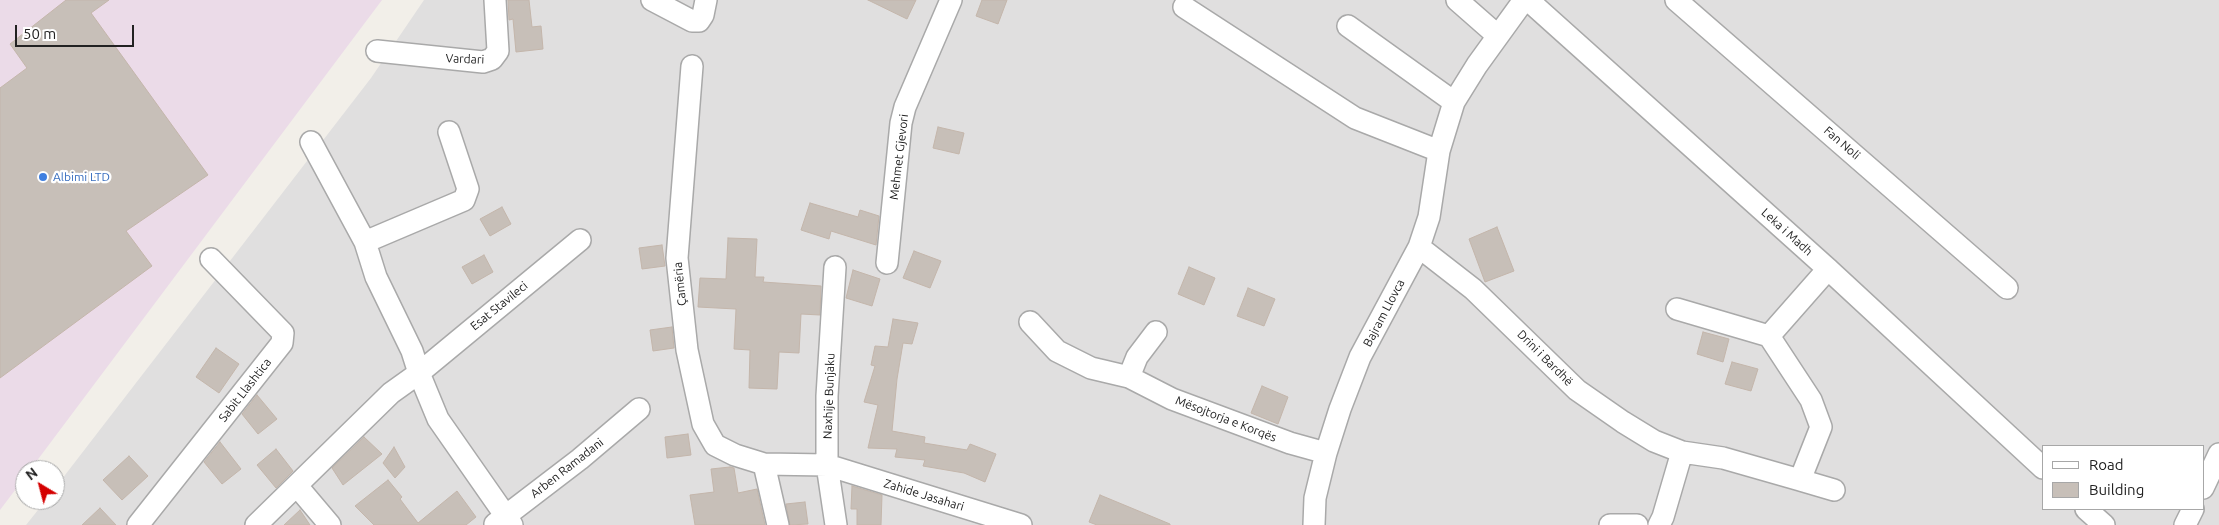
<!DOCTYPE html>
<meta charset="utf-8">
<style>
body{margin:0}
#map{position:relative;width:2219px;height:525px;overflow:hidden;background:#f2efe9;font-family:Ubuntu,sans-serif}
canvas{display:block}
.legend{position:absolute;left:2042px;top:445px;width:162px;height:65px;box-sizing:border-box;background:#fff;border:1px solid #a7a7a7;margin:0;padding:6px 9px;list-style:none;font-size:15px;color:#222}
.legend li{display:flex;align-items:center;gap:10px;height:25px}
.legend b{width:25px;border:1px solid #a7a7a7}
.north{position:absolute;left:15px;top:460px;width:50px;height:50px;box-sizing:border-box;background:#fff;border:1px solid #a7a7a7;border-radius:50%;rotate:323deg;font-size:14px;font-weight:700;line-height:20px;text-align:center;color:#222}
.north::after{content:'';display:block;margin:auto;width:18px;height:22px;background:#d40000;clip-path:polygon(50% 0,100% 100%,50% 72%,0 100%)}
.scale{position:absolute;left:15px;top:25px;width:119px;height:22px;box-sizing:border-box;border:2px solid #222;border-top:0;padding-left:6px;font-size:15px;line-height:18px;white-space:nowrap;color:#222;-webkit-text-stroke:4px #fff;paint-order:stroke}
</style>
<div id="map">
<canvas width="2219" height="525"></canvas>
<ul class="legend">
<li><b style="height:6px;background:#fff"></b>Road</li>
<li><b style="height:14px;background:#c7bfb8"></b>Building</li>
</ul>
<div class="north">N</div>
<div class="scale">50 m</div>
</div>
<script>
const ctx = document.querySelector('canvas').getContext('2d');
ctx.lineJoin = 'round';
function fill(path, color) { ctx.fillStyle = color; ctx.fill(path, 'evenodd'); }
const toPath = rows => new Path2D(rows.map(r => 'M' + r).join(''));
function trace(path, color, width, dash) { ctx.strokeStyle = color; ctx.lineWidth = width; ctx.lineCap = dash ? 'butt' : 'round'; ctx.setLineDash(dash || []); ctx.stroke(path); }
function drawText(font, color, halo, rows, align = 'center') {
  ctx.font = font + ' Ubuntu,sans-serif'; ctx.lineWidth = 4.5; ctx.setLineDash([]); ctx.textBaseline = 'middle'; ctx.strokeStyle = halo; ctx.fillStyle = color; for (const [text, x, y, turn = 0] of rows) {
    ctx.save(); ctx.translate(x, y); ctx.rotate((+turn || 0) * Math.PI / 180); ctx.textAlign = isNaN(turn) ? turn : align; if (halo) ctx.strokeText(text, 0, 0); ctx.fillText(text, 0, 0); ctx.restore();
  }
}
const residential = toPath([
 [424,0,2219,0,2219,525,26,525,46,500,55,500,55,488,371,78],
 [2043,446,2203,446,2203,509,2043,509]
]);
const industrial = toPath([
 [0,0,382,0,30,470,25,470,25,477,0,510]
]);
const building = toPath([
 [66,0,109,0,91,13,208,175,126,231,152,266,0,378,0,88,27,68,10,44,66,0],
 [508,0,529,0,532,27,541,26,543,49,516,52,513,19,509,20,508,0],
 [868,0,916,0,907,19,868,0],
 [982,0,1007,0,998,24,976,16,982,0],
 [938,127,964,133,959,154,933,148,938,127],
 [810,203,858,217,860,210,879,216,876,245,831,231,829,239,801,230,810,203],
 [502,207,511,224,490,236,480,219,502,207],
 [1497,227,1514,271,1485,282,1469,239,1497,227],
 [728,238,757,239,755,277,764,277,763,282,821,286,820,315,801,314,799,353,779,352,777,389,749,388,750,350,734,349,736,309,698,307,700,278,726,279,728,238],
 [662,245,665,266,642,269,639,248,662,245],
 [914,251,941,261,930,288,903,278,914,251],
 [484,255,493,272,472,284,462,267,484,255],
 [1189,267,1215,278,1204,305,1178,294,1189,267],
 [853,270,880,279,872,306,846,298,853,270],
 [1248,288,1275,299,1264,326,1237,316,1248,288],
 [893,319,918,323,912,344,903,343,897,379,892,431,925,437,924,443,967,450,970,444,996,454,985,482,964,473,923,466,925,460,895,457,897,449,868,448,878,405,864,402,875,366,871,365,875,346,888,347,893,319],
 [672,327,674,348,653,351,650,330,672,327],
 [1703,332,1729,339,1723,362,1697,354,1703,332],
 [216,348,239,364,219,393,196,377,216,348],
 [1732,362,1758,369,1751,391,1725,384,1732,362],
 [1262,386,1288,397,1278,424,1251,413,1262,386],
 [257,395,277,419,258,434,242,414,257,395],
 [688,434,691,455,667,458,665,437,688,434],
 [364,437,382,454,343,485,332,468,364,437],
 [220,442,241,469,222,484,204,462,220,442],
 [394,447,405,467,395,478,383,463,394,447],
 [276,449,293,471,276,488,257,465,276,449],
 [129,456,148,476,122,500,103,480,129,456],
 [730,467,734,468,738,493,757,489,765,525,695,525,690,495,714,492,711,469,730,467],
 [388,480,402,497,400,499,418,523,457,491,476,517,466,525,374,525,355,506,388,480],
 [852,486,882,495,881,525,857,525,857,509,851,509,852,486],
 [1100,495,1170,524,1170,525,1097,525,1089,522,1100,495],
 [805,502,808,524,790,525,786,504,805,502],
 [100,508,116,525,82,525,100,508],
 [300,510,310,525,284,525,300,510]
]);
const minor = toPath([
 [652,0,692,21,699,21,703,15,706,0],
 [1457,0,1498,36],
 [1528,0,1828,269,2043,468],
 [1676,0,2007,288],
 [1184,7,1355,118,1439,151],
 [1348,26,1454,102],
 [377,51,483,62,492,59,498,51,495,0],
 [692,66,677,258,687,350,703,424,715,445,735,455,764,464,827,465,1021,525],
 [311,142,365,242,376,277,412,351,419,373,438,419,512,525],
 [365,242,464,200,468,189,449,132],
 [1419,247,1473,289,1577,390,1623,422,1654,441,1682,452,1723,458,1800,480,1821,427,1811,400,1769,336],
 [887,263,901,123,905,107,951,0],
 [835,267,827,396,827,465,836,525],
 [1677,309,1769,336,1828,269],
 [1030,322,1057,351,1091,368,1129,377,1172,399,1290,443,1326,453],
 [1129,377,1137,357,1156,332],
 [764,464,778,525],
 [1800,480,1834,490],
 [297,486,330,525],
 [2203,488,2219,454],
 [2086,509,2104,525],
 [495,524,580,459,639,409],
 [138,525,282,343,283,333,211,259],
 [256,525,391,393,419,373,580,240],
 [1314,525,1315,498,1326,453,1340,409,1360,357,1419,247,1429,217,1439,151,1454,102,1477,65,1524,0],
 [1610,525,1637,525],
 [1659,525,1663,517,1682,452],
 [2185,525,2193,509]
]);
const markers = [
 [43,177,5,"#3f7fe0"]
];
const streetNames = [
 ["Vardari",465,59,2],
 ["Fan Noli",1842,143,41],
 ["Mehmet Gjevori",899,157,-83],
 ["Leka i Madh",1787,232,42],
 ["Çamëria",680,284,-96],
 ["Esat Stavileci",499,306,-39],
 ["Bajram Llovca",1384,313,-62],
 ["Drini i Bardhë",1545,358,45],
 ["Sabit Llashtica",245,390,-52],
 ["Naxhije Bunjaku",829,396,-88],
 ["Mësojtorja e Korqës",1226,419,21],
 ["Arben Ramadani",567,468,-38],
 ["Zahide Jasahari",924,495,17]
];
const shopNames = [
 ["Albimi LTD",53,177]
];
fill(residential, '#e0dfdf');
fill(industrial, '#ebdbe8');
fill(building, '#c7bfb8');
trace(building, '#c4b6ab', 1);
trace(minor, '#a9a9a9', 24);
trace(minor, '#fff', 21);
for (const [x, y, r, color] of markers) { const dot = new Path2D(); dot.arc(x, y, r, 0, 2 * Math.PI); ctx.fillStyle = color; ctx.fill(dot); trace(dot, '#fff', 2); }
drawText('12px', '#222', '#fff', streetNames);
drawText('12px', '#366cbe', '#fff', shopNames, 'left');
</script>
